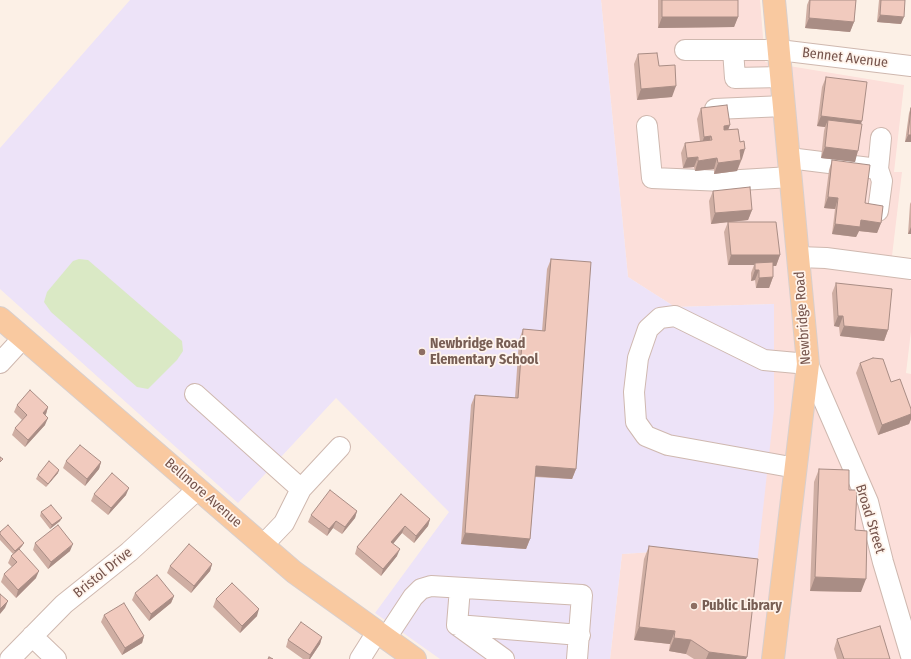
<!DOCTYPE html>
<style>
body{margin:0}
canvas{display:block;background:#fcf0e6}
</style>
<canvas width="911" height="659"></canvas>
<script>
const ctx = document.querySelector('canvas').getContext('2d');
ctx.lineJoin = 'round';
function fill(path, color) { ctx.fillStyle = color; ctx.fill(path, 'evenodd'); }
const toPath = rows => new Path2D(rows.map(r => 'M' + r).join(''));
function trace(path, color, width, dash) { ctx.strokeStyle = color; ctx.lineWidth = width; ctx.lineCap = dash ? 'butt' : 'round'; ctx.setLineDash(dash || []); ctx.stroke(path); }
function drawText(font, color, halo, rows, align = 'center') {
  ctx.font = font + ' "Fira Sans Condensed",sans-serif'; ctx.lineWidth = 3.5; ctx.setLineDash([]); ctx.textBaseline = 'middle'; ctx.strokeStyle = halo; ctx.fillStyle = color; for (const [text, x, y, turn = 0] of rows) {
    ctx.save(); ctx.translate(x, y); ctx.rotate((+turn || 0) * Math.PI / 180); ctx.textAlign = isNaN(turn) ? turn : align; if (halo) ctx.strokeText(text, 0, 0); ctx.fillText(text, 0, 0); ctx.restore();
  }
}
const commercial = toPath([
 [601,0,760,0,765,62,904,85,894,172,902,172,892,256,911,281,911,331,906,373,911,374,911,659,610,659,622,554,668,551,774,410,774,304,675,307,628,277]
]);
const education = toPath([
 [130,0,601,0,628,277,675,307,774,304,774,410,757,564,668,551,622,554,610,659,440,659,375,613,449,512,336,398,238,503,0,289,0,148]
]);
const green = toPath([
 [79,259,88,260,182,341,183,351,177,360,148,389,137,387,51,312,44,302,47,292,73,261]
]);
const minor = toPath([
 [685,50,779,50,911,66],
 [733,50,735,78,782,77],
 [715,109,784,106],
 [647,126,652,178,724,181,791,177],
 [789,158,878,169,882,181,878,211],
 [878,169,881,138],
 [798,257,826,258,911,269],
 [0,363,23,338],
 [195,394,301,489,284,523,263,545],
 [796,468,668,445,646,436,636,422,634,392,638,358,648,329,660,318,675,316,764,360,808,364,868,502,883,562,911,656],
 [301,489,340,447],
 [460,588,457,625,504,659],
 [457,625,580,635],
 [32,636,56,659],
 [386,638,413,597,421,589,431,586,582,595,577,659],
 [10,659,64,604,129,552,198,489],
 [360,659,377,632]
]);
const major = toPath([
 [0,318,294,572,415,659],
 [773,659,808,364,774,0]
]);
const wall = toPath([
 [658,0,738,0,738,17,734,27,658,28],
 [809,0,856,0,854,22,850,32,805,28,807,5],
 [879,0,905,0,901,24,877,22],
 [638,54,659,66,672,97,637,100,634,64],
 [826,77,861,124,855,162,821,158,824,131,825,127,817,126,822,87],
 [911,107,911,142,905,142,909,113],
 [701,108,728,130,740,142,742,159,737,171,714,174,714,169,695,171,694,167,683,168,681,153,685,143,700,141,697,119],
 [832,160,865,203,881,223,877,233,859,231,856,237,832,234,835,209,824,208,829,170],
 [713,191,752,210,748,220,730,222,780,255,776,266,773,266,773,277,769,288,756,288,755,280,751,281,751,273,754,265,728,265,724,232,728,222,711,224,709,201],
 [911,202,911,234,908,234,910,204],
 [551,259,576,469,572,479,535,477,530,539,526,549,461,544,471,405,475,395,515,398,519,340,523,329,542,331,547,269],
 [836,283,888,330,884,341,840,336,839,327,834,326,832,293],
 [860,363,911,409,911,419,909,424,878,435,856,373],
 [17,405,48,407,46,414,45,415,45,425,25,447,12,435,15,428,22,420,14,412],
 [66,461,101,462,99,469,85,486,63,468],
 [819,469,849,490,855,530,861,592,810,591,814,482],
 [58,473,46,487,36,479,38,475],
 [94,494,126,495,108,515,91,501],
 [401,494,430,519,428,526,414,543,402,533,393,543,397,556,381,576,355,554,357,547],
 [357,511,355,518,342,534,333,528,327,536,308,522,311,515],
 [41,512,60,521,50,529,40,516],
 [0,532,24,543,22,546,19,550,36,578,16,598,1,582,4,574,12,567,8,563,11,556,13,554,0,540],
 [35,543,70,551,48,569,33,550],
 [649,546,746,659,694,659,686,654,669,651,670,644,634,640,644,559],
 [212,564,210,571,191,593,167,573,170,566],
 [135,593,174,596,171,603,149,621,132,600],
 [216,599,257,616,240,633,213,607],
 [104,615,144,636,142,643,122,655,101,622],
 [322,637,320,644,310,659,303,659,286,647,288,640],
 [837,639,890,659,837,659,834,649]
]);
const shadedWall = toPath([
 [880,15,904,17,901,24,877,22],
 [662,17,738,17,734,27,658,28],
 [809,18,854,22,850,32,805,28],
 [676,86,672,97,637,100,641,89],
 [821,116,862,121,858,131,828,120,825,127,817,126],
 [730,125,726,136,720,136,724,126],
 [908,135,911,135,911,142,905,142],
 [711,136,708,146,701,147,704,137],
 [825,147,858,151,855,162,821,158],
 [745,149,742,159,736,160,740,150],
 [698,157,694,167,683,168,687,158],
 [717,158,714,169,695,171,698,161],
 [741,160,737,171,714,174,718,163],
 [828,197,838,198,835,209,824,208],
 [752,210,748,220,711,224,715,213],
 [861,220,881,223,877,233,859,231,856,237,832,234,835,224],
 [911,227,911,234,908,234],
 [731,255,780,255,776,266,755,265,755,263,754,265,728,265],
 [755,270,759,270,755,280,751,281],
 [773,277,769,288,756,288,759,278],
 [838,316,843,316,839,327,834,326],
 [844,326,888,330,884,341,840,336],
 [48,407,46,414,40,421,43,413],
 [911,414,911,419,909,424,878,435,882,425],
 [48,418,45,425,25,447,28,440],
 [101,462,99,469,85,486,87,479],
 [536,466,576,469,572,479,532,476],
 [59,470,58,473,46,487,48,484],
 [129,488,126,495,108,515,111,508],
 [357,511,355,518,342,534,345,527],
 [62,518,60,521,50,529,52,525],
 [430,519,428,526,414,543,416,536],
 [336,521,333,528,327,536,329,529],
 [405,526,402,533,389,549,391,542],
 [465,533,530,539,526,549,461,544],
 [24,543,22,546,14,554,15,551],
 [73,544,70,551,48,569,51,562],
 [400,549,397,556,381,576,383,569],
 [212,564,210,571,191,593,194,586],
 [39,571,36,578,16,598,18,590],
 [815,577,866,579,861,592,810,591],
 [174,596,171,603,149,621,151,614],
 [8,601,5,608,0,614,0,609],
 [259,609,257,616,240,633,242,626],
 [639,627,675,631,670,644,634,640],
 [144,636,142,643,122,655,125,648],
 [322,637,320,644,310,659,309,659,310,655],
 [674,638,691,640,686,654,669,651],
 [709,652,747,657,746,659,706,659]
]);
const building = toPath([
 [662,0,738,0,738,17,662,17,662,0],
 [810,0,856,0,854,22,809,18,810,0],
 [881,0,905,0,904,17,880,15,881,0],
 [657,53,659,66,675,65,676,86,641,89,638,54,657,53],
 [826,77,867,82,862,121,821,116,826,77],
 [727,105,730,125,724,126,724,130,738,129,740,142,744,141,745,149,740,150,741,160,718,163,717,158,698,161,698,157,687,158,685,143,712,140,711,136,704,137,701,108,727,105],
 [911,108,911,135,908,135,911,108],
 [828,120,862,124,858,151,825,147,828,120],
 [832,160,870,165,865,203,883,206,881,223,861,220,860,227,835,224,838,198,828,197,832,160],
 [750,187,752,210,715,213,713,191,750,187],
 [728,222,776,222,780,255,731,255,728,222],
 [551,259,591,262,576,469,536,466,530,539,465,533,475,395,518,398,523,329,545,331,551,259],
 [773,262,773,277,759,278,759,270,755,270,755,263,773,262],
 [836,283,892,289,888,330,844,326,843,316,838,316,836,283],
 [873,358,883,359,891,382,900,379,911,409,911,414,882,425,860,363,873,358],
 [30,390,48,407,43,413,48,418,28,440,15,428,27,415,17,405,30,390],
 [80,445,101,462,87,479,66,461,80,445],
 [0,457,3,459,0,462,0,457],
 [49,461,59,470,48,484,38,475,49,461],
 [819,469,849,470,849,490,857,490,855,530,867,531,866,579,815,577,819,469],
 [112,473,129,488,111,508,94,494,112,473],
 [330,490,357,511,345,527,336,521,329,529,311,515,330,490],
 [401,494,430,519,416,536,405,526,391,542,400,549,383,569,357,547,401,494],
 [51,505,62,518,52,525,41,512,51,505],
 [8,525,24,543,15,551,0,534,0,532,8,525],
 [58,525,73,544,51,562,35,543,58,525],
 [189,544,212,564,194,586,170,566,189,544],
 [649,546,758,559,747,657,709,652,691,640,674,638,675,631,639,627,649,546],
 [19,549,39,571,18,590,4,574,17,562,11,556,19,549],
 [157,575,174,596,151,614,135,593,157,575],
 [232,583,259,609,242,626,216,599,232,583],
 [0,594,8,601,0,609,0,594],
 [124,603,144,636,125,648,104,615,124,603],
 [301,622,322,637,310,655,288,640,301,622],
 [880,626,890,659,844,659,837,639,880,626],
 [269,657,273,659,268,659,269,657]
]);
const markers = [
 [422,352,4,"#8d6e63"],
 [694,606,4,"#8d6e63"]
];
const streetNames = [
 ["Bennet Avenue",845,58,7],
 ["Newbridge Road",803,318,-94],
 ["Bellmore Avenue",203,493,41],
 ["Broad Street",870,519,73],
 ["Bristol Drive",103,573,-39]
];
const educationNames = [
 ["Newbridge Road",430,344],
 ["Elementary School",430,360],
 ["Public Library",702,606]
];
fill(commercial, '#fcdfda');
fill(education, '#ede3f8');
fill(green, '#dae9c5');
trace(minor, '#cfb8af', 22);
trace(major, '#d8cfcd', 24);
trace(minor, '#fff', 20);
trace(major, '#f9c9a0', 22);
fill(wall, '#cfaea3');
fill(shadedWall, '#a98d85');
fill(building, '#f1cabe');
trace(building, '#a98d85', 1);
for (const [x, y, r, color] of markers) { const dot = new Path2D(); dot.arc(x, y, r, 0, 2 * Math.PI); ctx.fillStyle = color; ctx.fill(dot); trace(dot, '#fff4ec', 1.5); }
drawText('14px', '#75534b', '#fff4ec', streetNames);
drawText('bold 14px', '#785e54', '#fff4ec', educationNames, 'left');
</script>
